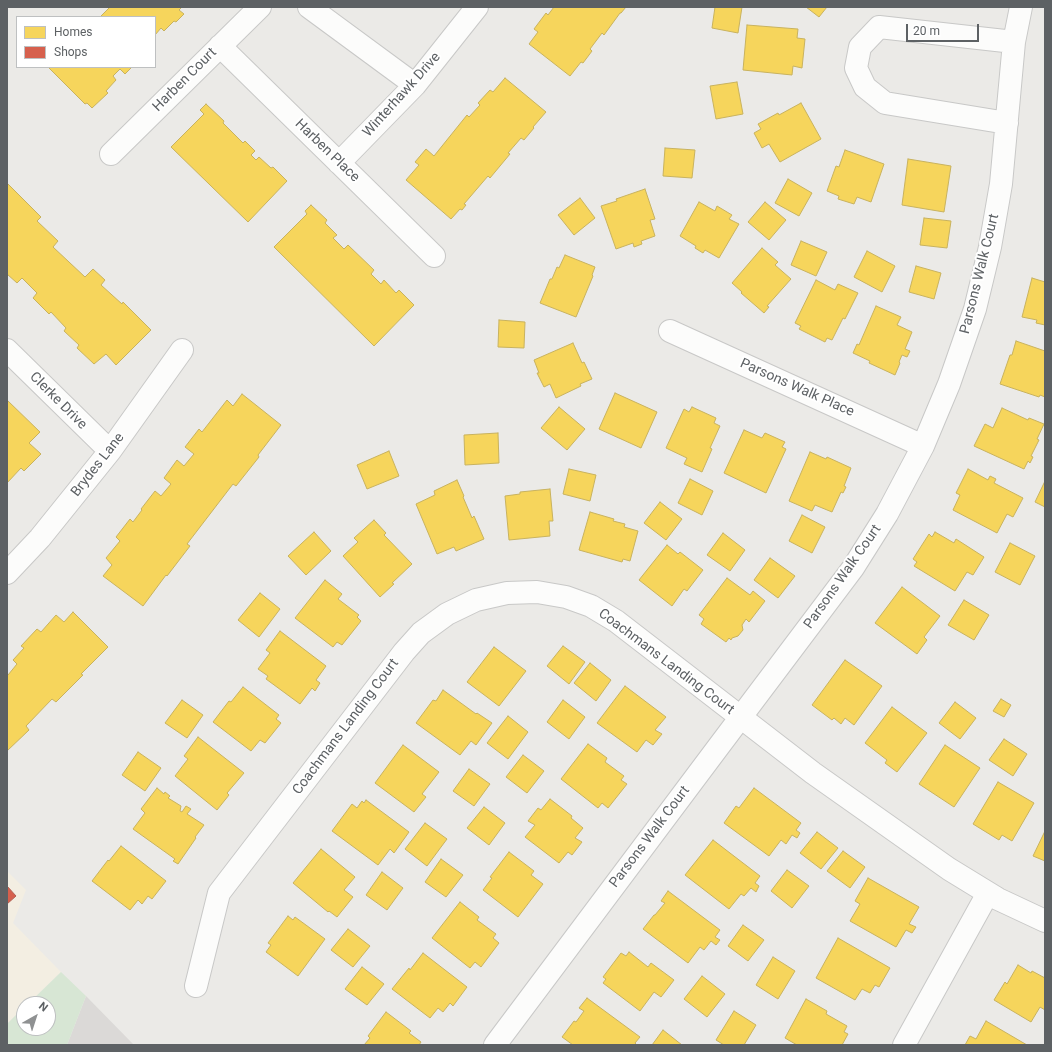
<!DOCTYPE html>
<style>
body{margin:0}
#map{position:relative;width:1052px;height:1052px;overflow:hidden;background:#ebeae7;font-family:Roboto,sans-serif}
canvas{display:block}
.frame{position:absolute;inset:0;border:8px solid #5d6164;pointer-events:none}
.legend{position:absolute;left:16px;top:16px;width:140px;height:52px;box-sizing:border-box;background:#fff;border:1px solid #bec0c1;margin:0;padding:5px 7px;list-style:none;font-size:12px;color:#5d6164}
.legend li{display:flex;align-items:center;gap:8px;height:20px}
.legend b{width:20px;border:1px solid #bec0c1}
.north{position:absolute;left:16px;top:996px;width:40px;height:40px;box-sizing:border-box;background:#fff;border:1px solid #bec0c1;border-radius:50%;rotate:39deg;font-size:11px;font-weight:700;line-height:16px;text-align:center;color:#5d6164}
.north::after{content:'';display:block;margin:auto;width:14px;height:18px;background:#8f9192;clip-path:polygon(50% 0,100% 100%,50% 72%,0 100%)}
.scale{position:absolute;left:906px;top:24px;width:73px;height:18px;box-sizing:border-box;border:2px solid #5d6164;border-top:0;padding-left:5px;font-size:12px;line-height:14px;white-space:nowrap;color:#5d6164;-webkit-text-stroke:3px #fff;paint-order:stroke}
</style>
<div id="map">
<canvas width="1052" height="1052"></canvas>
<div class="frame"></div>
<ul class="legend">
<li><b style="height:11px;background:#f6d55c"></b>Homes</li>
<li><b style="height:11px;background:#d6604d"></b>Shops</li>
</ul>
<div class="north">N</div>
<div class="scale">20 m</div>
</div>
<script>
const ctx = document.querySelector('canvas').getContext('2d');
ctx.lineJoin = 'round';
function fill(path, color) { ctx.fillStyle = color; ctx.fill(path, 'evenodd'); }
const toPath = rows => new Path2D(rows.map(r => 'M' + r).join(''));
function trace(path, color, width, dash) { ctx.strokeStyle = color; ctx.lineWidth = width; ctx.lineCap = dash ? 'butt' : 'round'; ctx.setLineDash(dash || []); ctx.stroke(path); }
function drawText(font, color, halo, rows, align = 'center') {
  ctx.font = font + ' Roboto,sans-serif'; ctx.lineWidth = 4; ctx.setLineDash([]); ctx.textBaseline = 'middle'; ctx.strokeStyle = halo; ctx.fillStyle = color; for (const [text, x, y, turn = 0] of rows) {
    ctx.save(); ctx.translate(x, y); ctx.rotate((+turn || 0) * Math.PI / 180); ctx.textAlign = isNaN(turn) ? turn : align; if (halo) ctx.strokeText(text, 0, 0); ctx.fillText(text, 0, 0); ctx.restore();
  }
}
const commercial = toPath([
 [7,871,26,890,13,923,61,972,28,1004,24,1004,24,1007,7,1024]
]);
const industrial = toPath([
 [86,996,134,1045,67,1045]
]);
const green = toPath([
 [61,972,86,996,67,1045,7,1045,7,1024,24,1007,24,1028,48,1028,48,1004,28,1004]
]);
const homes = toPath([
 [110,7,182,7,179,10,184,14,176,22,174,21,164,31,161,28,155,35,155,17,100,17,110,7],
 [554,7,626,7,621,13,620,13,604,35,602,33,590,49,592,51,583,63,581,62,570,76,529,44,538,32,534,29,546,13,548,15,554,7],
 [715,7,742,7,738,33,712,28,715,7],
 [806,7,827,7,819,17,806,7],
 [747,25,798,29,797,38,805,39,802,68,793,66,792,75,743,70,747,25],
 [50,67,132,67,125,74,120,69,113,76,116,80,106,91,108,93,92,108,87,103,85,104,49,68,50,67],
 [505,78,546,112,533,127,534,128,524,140,521,138,508,153,510,154,490,178,488,176,464,204,466,205,462,210,460,209,451,219,406,180,419,165,415,162,426,149,434,156,467,115,469,117,480,105,478,103,490,90,493,92,505,78],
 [737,82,743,114,716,119,710,86,737,82],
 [801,103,821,139,780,162,769,144,762,148,754,133,761,129,758,124,778,113,779,115,801,103],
 [206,104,224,121,223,123,243,143,245,141,255,151,251,155,256,160,259,157,271,168,273,167,287,181,248,222,171,147,204,114,200,110,206,104],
 [665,148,695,150,692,178,663,176,665,148],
 [845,150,884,164,871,202,857,197,854,204,838,199,839,196,827,191,836,166,839,167,845,150],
 [908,159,951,166,944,212,902,205,908,159],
 [788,179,812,193,799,216,775,203,788,179],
 [7,183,41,217,37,221,58,241,53,247,85,277,93,269,105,280,101,285,122,304,123,302,151,330,116,365,106,354,94,364,77,348,79,345,64,331,66,328,51,312,49,314,33,298,37,293,22,278,17,283,7,274,7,183],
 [645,189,655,219,650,220,655,236,641,241,642,244,634,247,633,243,616,249,601,206,617,201,616,199,645,189],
 [580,198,595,218,574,235,558,215,580,198],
 [699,202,715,211,717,206,732,215,729,219,739,224,719,258,705,250,703,253,695,248,696,246,680,236,699,202],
 [765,202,786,220,769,240,748,222,765,202],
 [311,205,327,220,325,223,337,235,333,238,344,249,348,245,374,270,371,274,381,284,384,280,396,293,399,290,414,305,374,346,274,247,307,214,305,211,311,205],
 [924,218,951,221,947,248,920,245,924,218],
 [801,241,827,252,816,276,791,265,801,241],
 [762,248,778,262,775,265,791,279,767,306,769,307,764,313,741,293,742,292,732,283,762,248],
 [867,251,895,266,882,292,854,277,867,251],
 [565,255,595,267,592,275,593,276,576,317,540,303,550,279,552,279,557,267,559,268,565,255],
 [916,266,941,273,934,299,909,292,916,266],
 [1032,278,1045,282,1045,325,1036,323,1037,320,1022,317,1032,278],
 [816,280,835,290,838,284,858,293,845,319,843,318,832,340,827,338,825,342,799,329,801,326,795,323,816,280],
 [876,306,901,317,897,325,912,332,905,349,910,351,907,357,902,355,899,362,900,363,895,375,869,363,870,361,853,353,857,344,859,345,876,306],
 [499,320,525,322,524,348,498,347,499,320],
 [1016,341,1045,351,1045,397,1040,395,1039,397,1000,384,1010,355,1012,355,1016,341],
 [573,343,582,363,584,362,592,379,580,384,581,386,556,398,550,384,544,387,537,373,539,373,534,360,573,343],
 [615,393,657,412,641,448,599,429,615,393],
 [242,394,281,425,258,455,259,457,236,486,233,484,187,544,190,546,167,576,166,575,143,606,103,576,112,565,106,558,120,541,116,537,130,519,133,522,142,510,141,509,155,491,161,496,171,484,164,478,177,460,184,466,194,454,185,447,199,429,202,432,227,400,233,406,242,394],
 [7,400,40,432,29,443,41,454,24,471,21,468,7,483,7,400],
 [559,407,585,429,567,450,541,428,559,407],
 [692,407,716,418,714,423,720,426,710,448,712,449,702,472,684,464,687,458,666,448,684,409,689,412,692,407],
 [1002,408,1028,420,1029,418,1044,424,1037,439,1039,440,1031,456,1033,457,1030,463,1028,461,1024,469,974,446,985,424,993,428,1002,408],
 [744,430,762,438,765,433,785,442,782,447,786,449,766,493,724,473,744,430],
 [498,433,499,463,465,465,464,435,498,433],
 [389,451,399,476,367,489,357,465,389,451],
 [810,452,826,459,827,457,851,468,844,486,846,487,843,493,841,492,832,512,815,505,812,511,789,501,810,452],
 [569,469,596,475,590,501,563,494,569,469],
 [968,469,988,480,990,476,996,479,994,483,1023,498,1013,517,1007,514,997,533,953,510,960,495,956,493,968,469],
 [690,479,713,491,702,515,678,503,690,479],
 [457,480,464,496,463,497,472,518,474,516,484,539,456,551,454,547,437,554,416,504,435,495,434,491,457,480],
 [1045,481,1045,507,1035,502,1045,481],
 [550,489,553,521,549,521,550,536,509,540,505,496,520,494,520,492,550,489],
 [660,502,682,519,666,540,644,523,660,502],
 [590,512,614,519,613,521,625,524,624,527,638,531,630,561,623,559,622,562,579,550,590,512],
 [802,515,825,527,812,553,789,541,802,515],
 [374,520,386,533,384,535,412,564,392,583,394,584,380,597,343,556,358,542,354,538,374,520],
 [314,532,331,551,306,575,288,556,314,532],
 [935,532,954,543,956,539,984,557,973,575,967,572,955,591,914,566,917,562,913,559,929,534,932,537,935,532],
 [723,533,745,550,730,571,707,555,723,533],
 [1010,543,1035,556,1020,585,995,572,1010,543],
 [667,545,678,554,680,552,703,570,687,591,684,589,672,606,639,580,667,545],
 [770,558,795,576,778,598,754,580,770,558],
 [727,578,750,595,753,591,765,601,749,622,746,619,742,625,743,630,738,636,732,638,731,640,729,638,726,642,701,624,704,619,699,615,727,578],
 [325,580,342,594,338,599,359,615,357,617,361,621,342,645,337,642,333,647,295,618,325,580],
 [902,587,940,616,924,637,927,640,917,654,875,623,902,587],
 [260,593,280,609,259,637,238,620,260,593],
 [964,600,989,615,974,640,948,625,964,600],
 [73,612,108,647,81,674,83,675,56,702,52,699,26,726,29,730,7,751,7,674,8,675,17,664,13,660,24,648,21,646,37,629,41,632,56,615,64,622,73,612],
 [280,631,326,666,316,680,320,683,315,691,312,688,300,704,266,679,268,676,258,669,270,653,266,650,280,631],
 [563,646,585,662,569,684,547,666,563,646],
 [494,647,526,671,499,706,467,682,494,647],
 [845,660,882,686,854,725,845,718,841,724,834,718,832,720,812,705,845,660],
 [590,663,611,680,596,701,574,683,590,663],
 [625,686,666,717,655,730,662,734,653,745,646,740,637,752,597,723,625,686],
 [243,687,279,715,276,719,281,723,265,743,260,740,251,751,213,722,229,701,231,702,243,687],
 [443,690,476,714,477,713,492,723,476,745,471,741,460,755,416,723,433,700,436,701,443,690],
 [1001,699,1011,705,1004,717,993,711,1001,699],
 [182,700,203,715,187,738,165,723,182,700],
 [563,700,585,717,569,739,547,722,563,700],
 [955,702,976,718,960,739,939,723,955,702],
 [892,707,927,733,897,772,885,763,887,760,865,743,892,707],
 [508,716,528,732,508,759,487,743,508,716],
 [198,737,244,773,227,793,229,795,217,810,175,776,188,759,184,756,198,737],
 [1004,739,1027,754,1013,776,989,760,1004,739],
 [588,744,607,758,605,762,624,776,621,780,627,784,608,808,602,803,598,808,561,779,588,744],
 [403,745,439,772,422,794,426,797,414,812,375,783,403,745],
 [945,745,980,768,954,807,919,784,945,745],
 [138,752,161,768,145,791,122,775,138,752],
 [523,755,544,771,527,793,506,777,523,755],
 [469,769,490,784,474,806,453,791,469,769],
 [998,782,1034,803,1012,841,1002,835,999,840,973,824,998,782],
 [157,788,164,794,165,792,170,796,168,798,181,806,180,811,182,812,186,806,191,809,187,814,204,825,195,837,196,838,178,864,173,861,175,859,133,829,145,813,141,809,157,788],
 [754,788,801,823,796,830,800,833,797,838,792,835,786,844,781,840,769,856,724,823,736,806,739,808,754,788],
 [550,799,572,816,571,818,583,828,575,838,582,842,572,855,568,852,559,863,525,837,535,825,528,821,538,808,541,810,550,799],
 [366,800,409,832,394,853,390,849,378,865,332,831,352,804,357,808,362,801,364,803,366,800],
 [484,807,505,823,489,845,467,828,484,807],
 [425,823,447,839,427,866,405,849,425,823],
 [1045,831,1045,861,1033,856,1045,831],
 [817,832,838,848,821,869,800,853,817,832],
 [713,840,760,876,755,883,759,886,756,892,751,888,744,896,741,894,729,909,685,875,713,840],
 [121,846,166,881,152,899,148,896,142,904,138,900,130,910,92,881,108,860,109,861,121,846],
 [321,849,355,877,344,890,353,897,337,917,329,911,328,912,293,883,321,849],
 [843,851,865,867,850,888,827,871,843,851],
 [509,852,534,871,531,875,543,884,518,917,483,890,492,878,490,877,509,852],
 [441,859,463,875,446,897,425,882,441,859],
 [787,870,809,886,792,908,771,891,787,870],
 [382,872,403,888,387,910,366,895,382,872],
 [868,878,919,907,909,924,916,927,912,933,906,930,896,947,850,921,860,904,855,901,868,878],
 [668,891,720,930,715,937,720,940,716,945,711,941,704,950,700,947,688,963,643,929,654,915,655,915,665,903,661,901,668,891],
 [460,902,479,917,477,920,496,934,493,938,499,943,481,967,475,962,470,968,432,938,460,902],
 [288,916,293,920,295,917,325,939,298,976,266,952,271,945,268,943,288,916],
 [743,925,764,940,748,961,728,946,743,925],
 [348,929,370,946,353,967,331,950,348,929],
 [838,938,890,968,879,987,875,985,870,993,862,989,855,1000,816,978,838,938],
 [629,952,648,967,651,963,674,980,661,997,654,992,640,1011,603,983,606,979,603,977,621,953,626,956,629,952],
 [423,953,467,987,453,1006,450,1003,443,1012,438,1008,430,1018,392,989,409,968,410,970,423,953],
 [773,957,795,971,778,999,756,985,773,957],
 [1018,965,1031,973,1032,971,1045,978,1045,1010,1040,1007,1031,1022,994,1000,1005,982,1007,984,1018,965],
 [362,967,384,984,367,1005,345,989,362,967],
 [702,976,725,994,707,1017,684,999,702,976],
 [587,998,640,1037,635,1043,637,1045,573,1045,562,1037,574,1021,576,1022,584,1011,579,1008,587,998],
 [806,999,827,1011,826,1014,847,1026,844,1032,848,1034,842,1045,797,1045,785,1038,806,999],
 [734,1011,756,1025,744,1045,724,1045,716,1040,734,1011],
 [386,1012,411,1031,409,1033,421,1042,419,1045,364,1045,370,1038,368,1036,386,1012],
 [986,1021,1027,1045,965,1045,970,1036,976,1039,986,1021],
 [663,1030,682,1045,652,1045,663,1030]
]);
const shops = toPath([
 [7,886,16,896,7,904,7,886]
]);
const street = toPath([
 [309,7,415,85],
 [220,46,434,256],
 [1007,123,885,103,865,87,856,68,860,47,879,27,1014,42],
 [111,154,260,7],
 [339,163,415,85,477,7],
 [670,331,923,446],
 [7,350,110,451],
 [7,573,40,538,110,451,182,350],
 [196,986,219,893,404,652,421,633,447,614,476,600,507,593,537,592,566,597,591,606,616,621,813,773,949,869,998,899,1045,921],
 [495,1045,719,746,853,568,887,514,923,446,949,384,975,309,990,247,1001,184,1014,42,1021,7],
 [904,1045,988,893]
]);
const streetNames = [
 ["Harben Court",185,80,-45],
 ["Winterhawk Drive",402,95,-48],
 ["Harben Place",327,151,44],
 ["Parsons Walk Court",980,274,-76],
 ["Parsons Walk Place",797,388,24],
 ["Clerke Drive",58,401,45],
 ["Brydes Lane",98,465,-52],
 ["Parsons Walk Court",843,577,-55],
 ["Coachmans Landing Court",666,662,37],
 ["Coachmans Landing Court",346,727,-53],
 ["Parsons Walk Court",650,837,-53]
];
fill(commercial, '#f3eee2');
fill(industrial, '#dbd9d7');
fill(green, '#d7e6d4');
fill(homes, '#f6d55c');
trace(homes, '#c8b25e', 1);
fill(shops, '#d6604d');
trace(shops, '#b26054', 1);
trace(street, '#c8c8c7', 24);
trace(street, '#fcfcfb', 22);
drawText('14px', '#5d6164', '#fff', streetNames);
</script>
